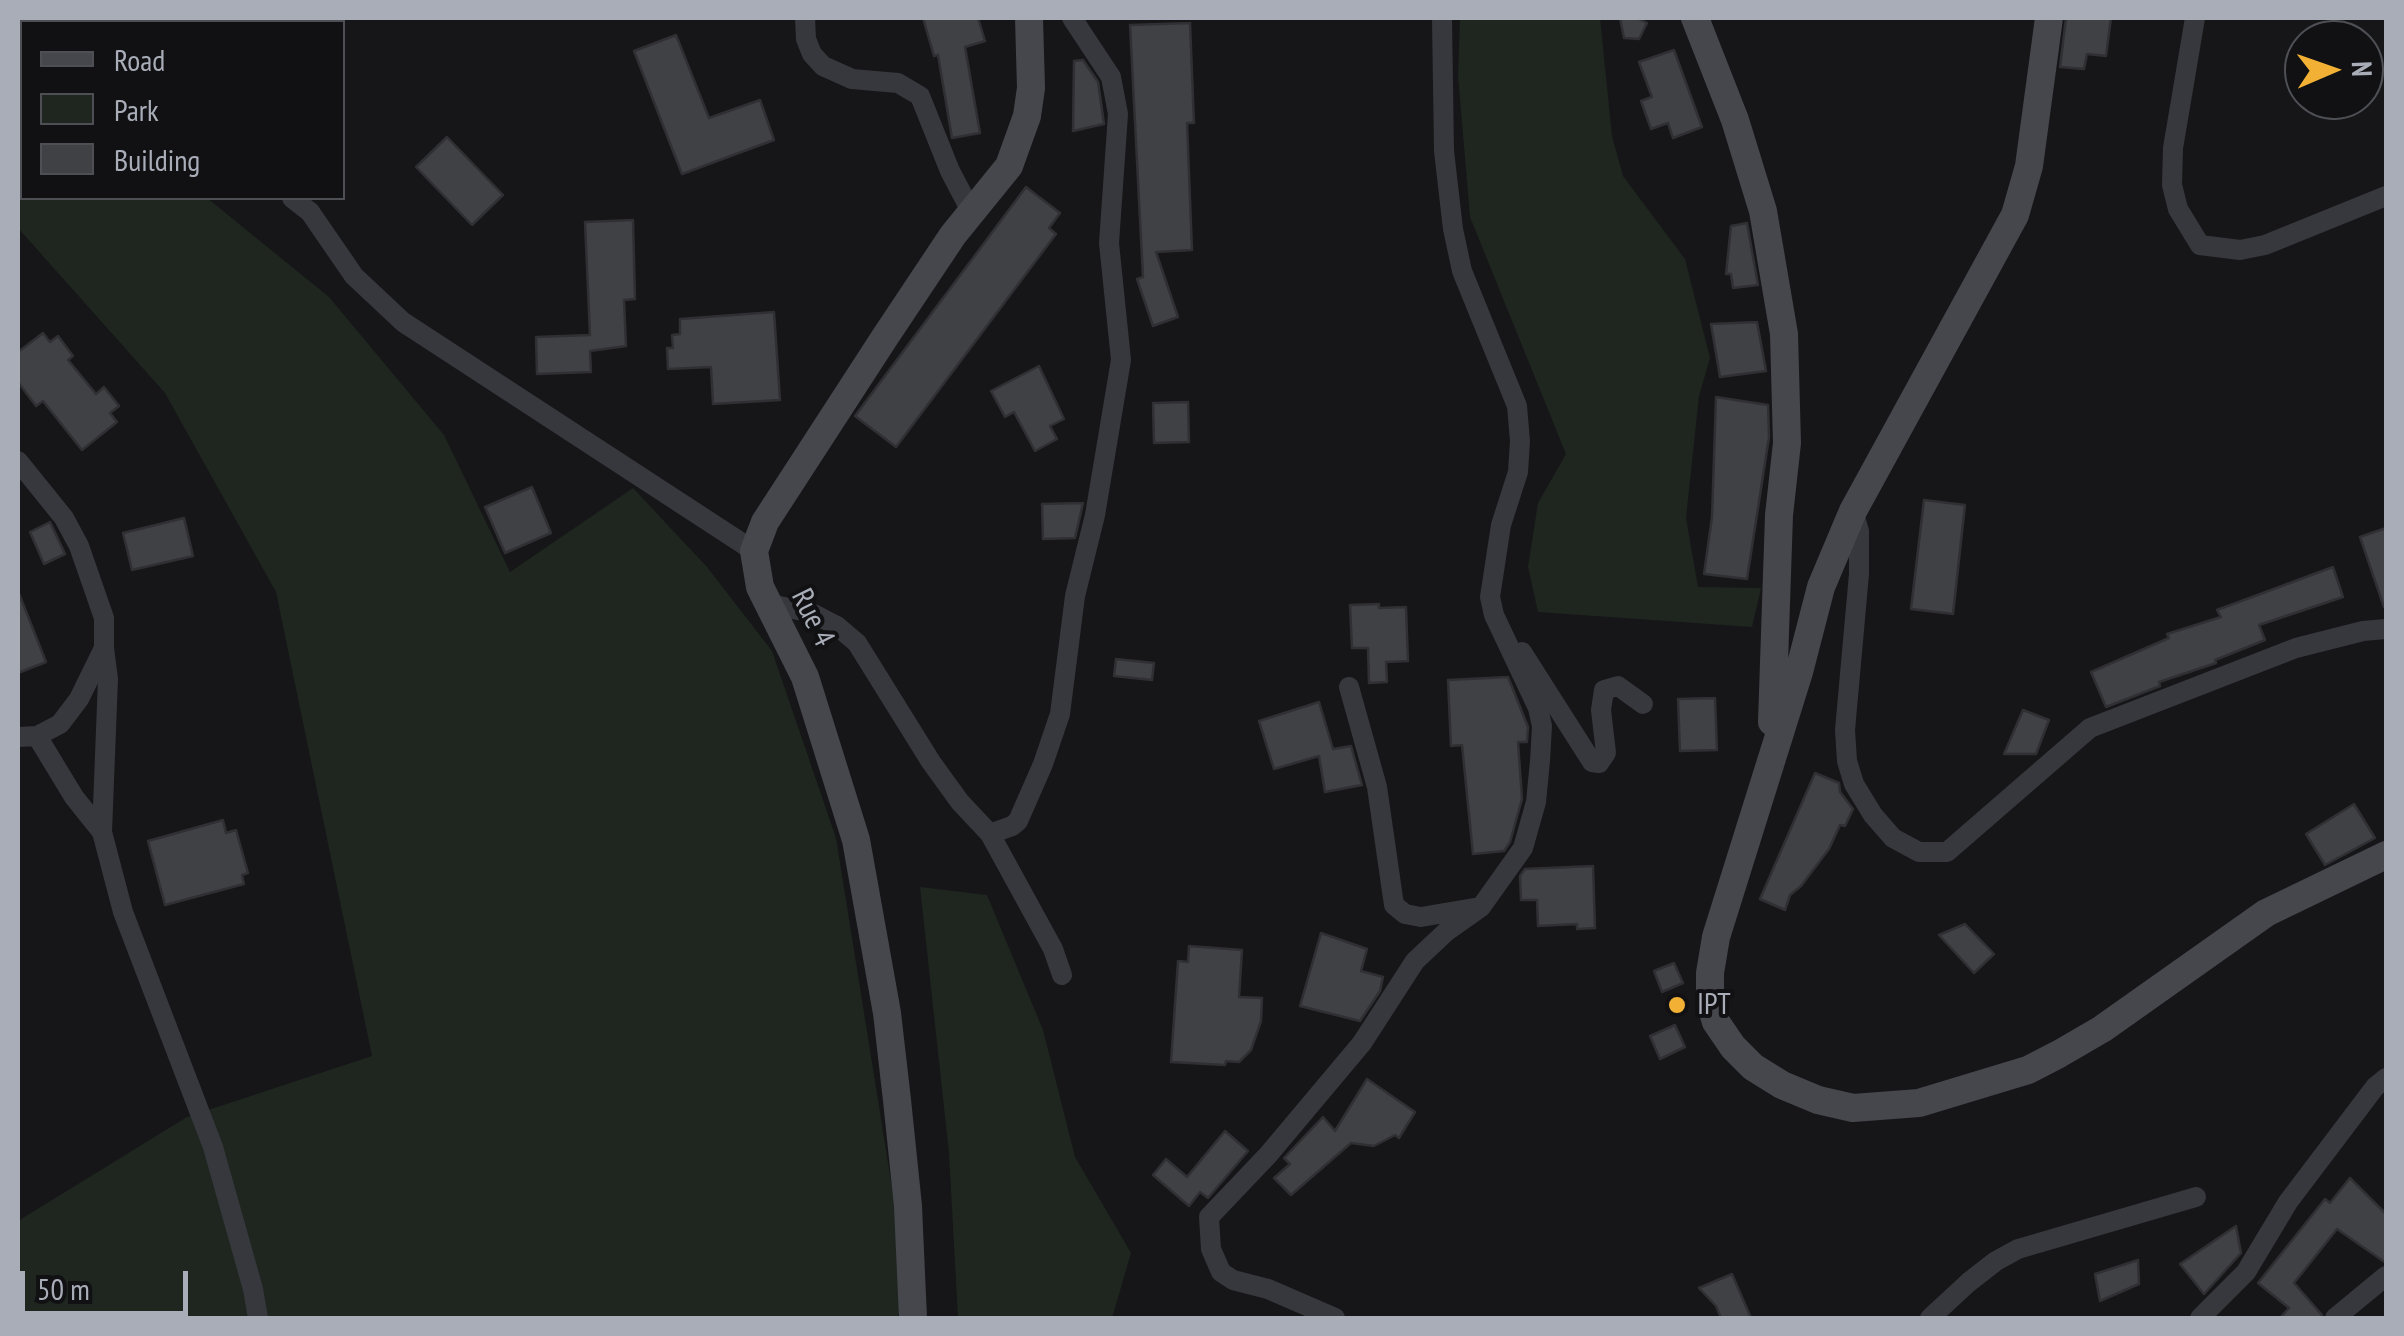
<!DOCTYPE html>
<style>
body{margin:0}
#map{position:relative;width:2404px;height:1336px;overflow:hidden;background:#161618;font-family:"PT Sans Narrow",sans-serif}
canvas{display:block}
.frame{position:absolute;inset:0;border:20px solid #a8adb8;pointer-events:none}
.legend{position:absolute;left:20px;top:20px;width:325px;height:180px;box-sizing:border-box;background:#111113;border:2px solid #4d4f55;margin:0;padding:12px 18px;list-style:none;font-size:30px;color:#a8adb8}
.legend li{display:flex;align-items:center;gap:20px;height:50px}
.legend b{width:50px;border:2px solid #4d4f55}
.north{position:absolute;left:2284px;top:20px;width:100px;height:100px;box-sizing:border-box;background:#111113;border:2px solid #4d4f55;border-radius:50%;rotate:88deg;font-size:28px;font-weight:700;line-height:40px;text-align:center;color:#a8adb8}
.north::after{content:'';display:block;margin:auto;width:35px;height:45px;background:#f2b134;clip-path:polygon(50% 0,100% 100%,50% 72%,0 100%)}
.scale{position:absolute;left:20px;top:1271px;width:168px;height:45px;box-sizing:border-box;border:5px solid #a8adb8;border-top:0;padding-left:12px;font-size:30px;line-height:35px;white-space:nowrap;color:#a8adb8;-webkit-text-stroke:8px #111113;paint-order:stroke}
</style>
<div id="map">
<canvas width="2404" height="1336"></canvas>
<div class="frame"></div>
<ul class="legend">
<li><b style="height:12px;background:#45474d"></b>Road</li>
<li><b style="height:28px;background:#1e261f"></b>Park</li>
<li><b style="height:28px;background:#404145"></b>Building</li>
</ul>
<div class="north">N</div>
<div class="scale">50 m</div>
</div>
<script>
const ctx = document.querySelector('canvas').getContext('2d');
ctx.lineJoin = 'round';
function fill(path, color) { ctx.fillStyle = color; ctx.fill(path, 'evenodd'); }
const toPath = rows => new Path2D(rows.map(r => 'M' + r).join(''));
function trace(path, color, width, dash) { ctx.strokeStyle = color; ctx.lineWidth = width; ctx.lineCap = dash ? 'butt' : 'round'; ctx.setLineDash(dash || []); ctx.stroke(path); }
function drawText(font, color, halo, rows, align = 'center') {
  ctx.font = font + ' "PT Sans Narrow",sans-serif'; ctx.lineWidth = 8; ctx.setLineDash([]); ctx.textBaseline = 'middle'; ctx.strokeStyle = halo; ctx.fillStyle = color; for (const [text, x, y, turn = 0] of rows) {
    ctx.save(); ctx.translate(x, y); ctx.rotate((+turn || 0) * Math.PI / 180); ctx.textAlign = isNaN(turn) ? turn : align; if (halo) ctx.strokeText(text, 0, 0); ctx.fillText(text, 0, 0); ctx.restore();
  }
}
const green = toPath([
 [1460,18,1600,18,1612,136,1623,176,1685,259,1710,358,1699,396,1686,518,1698,587,1761,588,1752,627,1538,612,1528,567,1538,503,1566,454,1470,217,1458,75],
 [18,99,22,101,22,198,207,198,329,297,444,435,510,572,633,488,707,567,772,651,836,838,894,1200,905,1298,897,1318,18,1318,18,1221,187,1117,372,1056,276,592,165,393,18,228],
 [920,887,987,895,1043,1030,1075,1157,1131,1253,1112,1318,958,1318,949,1153]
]);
const building = toPath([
 [923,18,978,18,985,41,965,47,980,133,952,138,938,55,934,56,923,18],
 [1620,18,1637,18,1647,23,1639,39,1624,38,1620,18],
 [2066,18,2111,18,2106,56,2087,54,2084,69,2060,67,2066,18],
 [1190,23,1194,123,1187,123,1192,250,1156,252,1178,317,1153,326,1137,279,1143,277,1130,25,1190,23],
 [676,35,709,118,760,100,774,140,682,174,634,51,676,35],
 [1674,50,1702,127,1673,138,1668,123,1651,129,1641,101,1652,97,1639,62,1674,50],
 [1083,60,1098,82,1104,124,1073,131,1074,61,1083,60],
 [447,137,503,195,472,225,416,167,447,137],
 [1026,187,1060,213,1049,228,1056,234,896,447,855,416,1026,187],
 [633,220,635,299,624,300,626,346,590,351,591,372,537,374,536,337,590,335,585,222,633,220],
 [1747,223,1758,285,1733,288,1731,274,1726,274,1731,226,1747,223],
 [774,312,780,400,713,404,711,367,668,369,667,348,673,348,672,335,680,334,680,319,774,312],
 [1757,322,1766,371,1720,377,1711,324,1757,322],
 [43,333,50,342,58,336,73,356,68,360,96,394,104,387,119,406,110,413,117,422,82,450,43,401,36,406,18,382,18,352,43,333],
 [1039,366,1064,419,1050,426,1057,439,1035,451,1014,412,1005,417,991,391,1039,366],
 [1716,397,1768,405,1769,437,1747,579,1704,574,1712,517,1716,397],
 [1188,402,1189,442,1154,443,1153,403,1188,402],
 [532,487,551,533,505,553,485,507,532,487],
 [1924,500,1965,505,1953,614,1911,609,1924,500],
 [1083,503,1075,538,1043,539,1042,504,1083,503],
 [184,518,193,556,132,570,123,533,184,518],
 [50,522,65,554,44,564,30,532,50,522],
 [2386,528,2386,606,2384,607,2360,537,2386,528],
 [2333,567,2343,597,2259,625,2265,640,2215,660,2216,663,2159,682,2160,686,2106,707,2091,672,2169,638,2167,634,2221,617,2217,610,2333,567],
 [18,591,46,662,18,673,18,591],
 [1379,604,1379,608,1406,607,1408,661,1386,662,1387,682,1369,683,1368,648,1352,648,1350,605,1379,604],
 [1116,659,1154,663,1152,680,1114,676,1116,659],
 [1508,677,1528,727,1527,742,1518,742,1522,799,1510,842,1504,851,1473,854,1462,745,1451,746,1448,680,1508,677],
 [1715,698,1717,750,1680,751,1678,699,1715,698],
 [1319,702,1333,749,1351,746,1362,785,1325,792,1319,756,1274,769,1259,721,1319,702],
 [2023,710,2049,720,2036,754,2004,754,2023,710],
 [1815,773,1839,783,1840,792,1853,809,1845,826,1840,825,1829,849,1801,886,1790,895,1785,910,1760,899,1815,773],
 [2354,804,2375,838,2325,865,2306,834,2354,804],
 [223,820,226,833,236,830,248,873,242,875,244,884,165,905,148,841,223,820],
 [1593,866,1595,928,1577,929,1577,924,1538,926,1537,900,1521,900,1520,876,1525,869,1593,866],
 [1965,924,1994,954,1974,973,1939,935,1965,924],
 [1321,933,1367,949,1361,971,1383,977,1380,991,1360,1021,1300,1006,1321,933],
 [1189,946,1242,950,1239,997,1262,998,1261,1021,1251,1050,1239,1062,1226,1061,1225,1065,1171,1062,1178,961,1188,962,1189,946],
 [1674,963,1683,983,1662,992,1654,971,1674,963],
 [1675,1025,1685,1047,1660,1059,1650,1036,1675,1025],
 [1367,1079,1415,1112,1399,1138,1395,1135,1374,1146,1351,1143,1291,1195,1274,1178,1290,1164,1284,1158,1323,1117,1335,1131,1367,1079],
 [1225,1131,1248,1151,1208,1198,1200,1192,1189,1206,1153,1175,1166,1159,1187,1177,1225,1131],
 [2350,1178,2386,1214,2386,1263,2337,1229,2294,1283,2322,1315,2321,1318,2280,1318,2289,1308,2258,1283,2325,1199,2330,1203,2350,1178],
 [2236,1226,2241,1253,2204,1294,2180,1264,2236,1226],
 [2138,1260,2139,1284,2100,1301,2095,1274,2138,1260],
 [1732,1274,1751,1318,1721,1318,1716,1306,1699,1288,1732,1274]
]);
const street = toPath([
 [805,18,806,39,812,54,823,66,852,79,898,83,920,96,950,171,971,211],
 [2195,18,2173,148,2172,185,2178,209,2200,245,2240,250,2265,245,2386,196],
 [18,65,22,66],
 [292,198,310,212,354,276,403,322,754,551],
 [18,461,64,518,79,546,104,618,104,648,79,699,60,724,37,736,18,737],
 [1853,511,1859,531,1859,574,1845,730,1847,761,1854,784,1873,815,1893,838,1919,852,1947,852,2090,728,2296,648,2363,631,2386,629],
 [770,604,812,613,837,626,857,643,931,762,960,802,990,834,1012,826,1018,821,1043,764,1060,714,1075,596,1095,515,1121,360,1109,243,1118,114,1111,77,1072,18],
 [104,648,108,679,102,832,123,912,213,1147,253,1289,258,1318],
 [1522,652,1592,762,1599,763,1606,753,1601,710,1604,690,1618,686,1643,704],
 [1349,687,1377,787,1394,905,1405,914,1421,917,1474,908],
 [37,736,74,797,102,832],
 [990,834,1053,949,1062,975],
 [1335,1318,1268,1289,1233,1280,1221,1272,1211,1249,1209,1217,1268,1155,1362,1043,1415,961,1447,931,1481,907,1523,848,1536,802,1540,761,1542,726,1538,708,1494,615,1490,597,1501,525,1518,472,1520,441,1517,406,1462,271,1453,229,1444,151,1442,18],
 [1930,1318,1969,1282,1996,1261,2018,1249,2196,1197],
 [2200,1318,2246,1272,2288,1202,2375,1087,2386,1078],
 [2335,1318,2386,1276]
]);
const secondary = toPath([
 [1695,18,1735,120,1763,211,1784,334,1787,443,1779,515,1772,722],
 [2049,18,2029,166,2015,215,1853,511,1821,587,1799,672,1716,937,1710,973,1710,1003,1716,1022,1733,1047,1753,1067,1782,1085,1818,1100,1853,1108,1919,1103,2028,1070,2059,1054,2102,1029,2266,913,2386,855],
 [913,1318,908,1206,897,1100,887,1013,856,840,805,677,760,587,754,551,765,522,885,337,953,235,1009,166,1027,116,1031,88,1029,18]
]);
const markers = [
 [1677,1005,10,"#f2b134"]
];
const streetNames = [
 ["Rue 4",812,618,64]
];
const poiNames = [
 ["IPT",1697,1005]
];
fill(green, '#1e261f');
fill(building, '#404145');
trace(building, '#303034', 2.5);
trace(street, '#37383d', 20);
trace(secondary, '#45474d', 28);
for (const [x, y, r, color] of markers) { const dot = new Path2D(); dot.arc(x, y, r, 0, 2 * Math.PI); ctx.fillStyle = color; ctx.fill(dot); trace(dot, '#111113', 4); }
drawText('30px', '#a8adb8', '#111113', streetNames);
drawText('30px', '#a8adb8', '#111113', poiNames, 'left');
</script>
